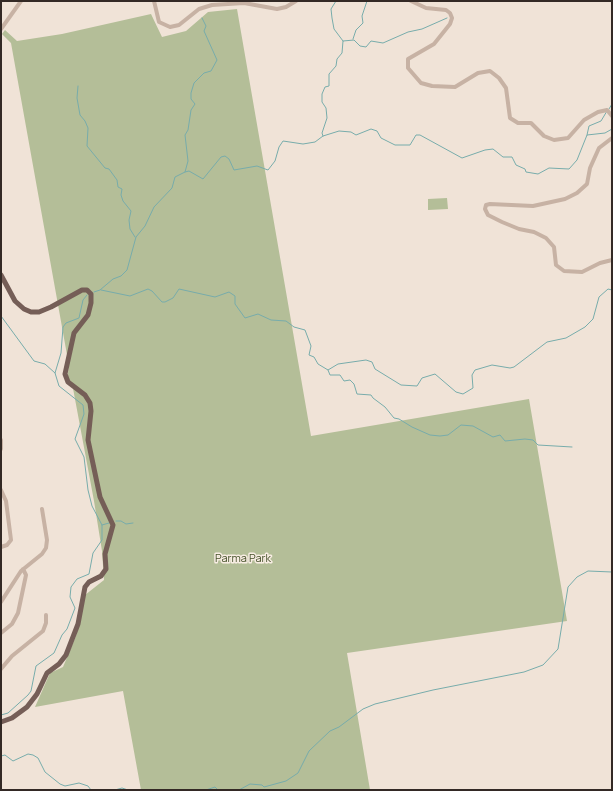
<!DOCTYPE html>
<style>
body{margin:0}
#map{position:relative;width:613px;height:791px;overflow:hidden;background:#f0e3d7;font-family:Manrope,sans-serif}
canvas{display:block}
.frame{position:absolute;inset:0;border:2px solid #332925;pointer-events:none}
</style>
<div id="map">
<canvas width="613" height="791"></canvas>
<div class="frame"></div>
</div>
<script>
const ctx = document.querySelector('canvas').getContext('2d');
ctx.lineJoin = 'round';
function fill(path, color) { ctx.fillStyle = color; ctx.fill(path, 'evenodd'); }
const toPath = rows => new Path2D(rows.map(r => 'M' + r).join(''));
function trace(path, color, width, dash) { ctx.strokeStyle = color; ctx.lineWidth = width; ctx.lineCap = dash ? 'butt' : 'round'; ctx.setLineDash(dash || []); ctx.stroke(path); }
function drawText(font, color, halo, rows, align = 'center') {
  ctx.font = font + ' Manrope,sans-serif'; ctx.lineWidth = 3; ctx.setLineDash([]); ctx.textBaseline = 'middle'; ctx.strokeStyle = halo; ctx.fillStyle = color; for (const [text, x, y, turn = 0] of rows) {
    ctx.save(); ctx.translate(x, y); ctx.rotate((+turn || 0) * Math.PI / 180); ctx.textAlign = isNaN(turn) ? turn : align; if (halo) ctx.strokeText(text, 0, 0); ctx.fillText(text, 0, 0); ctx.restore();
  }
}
const green = toPath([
 [237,9,311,436,529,399,567,621,347,653,370,790,141,790,123,691,35,707,50,673,63,667,76,636,85,595,104,580,102,551,94,501,72,383,67,380,69,366,11,43,2,34,5,30,17,41,62,34,151,14,162,37,186,31,208,12],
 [447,198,448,209,428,210,428,199]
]);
const stream = toPath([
 [336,1,331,9,332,18,334,29,343,41],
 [353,39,356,30,363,23,362,16,367,1],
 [78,86,77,98,80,115,85,121,88,128,87,146,105,168,109,169,117,180,118,187,122,189,121,195,123,201,131,211,129,220,130,229,135,237],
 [609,109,612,104],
 [587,135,589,126,601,121,607,111],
 [323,136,322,133,327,118,326,108,322,102,322,94,325,87,329,86,329,74,336,66,337,59,342,53,343,41,354,40,360,46,366,47,371,41,383,43,408,32,422,29,447,18],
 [185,172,188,161,185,135,188,130,191,110,195,104,191,99,191,93,194,83,204,73,211,71,217,60,204,31,206,26,202,18],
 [101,290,130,296,148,289,152,291,162,302,165,302,173,298,179,289,215,297,229,292,235,296,235,304,245,318,258,314,271,320,286,321,294,327,305,330,311,346,309,355,314,357,318,364,328,370,338,364,366,360,372,362,375,369,401,385,417,386,422,378,435,374,456,392,463,394,473,388,472,375,475,370,492,365,510,368,514,367,547,342,566,338,585,327,593,319,599,297,608,289,612,290],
 [94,292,100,290,113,279,121,276,127,270,136,237,145,226,154,207,172,188,175,177,185,172,189,171,203,179,221,157,225,156,229,159,234,170,257,166,268,170,275,161,279,147,283,141,303,144,315,142,323,136,339,131,351,132,356,135,371,129,377,131,381,138,395,145,410,145,416,135,420,135,462,158,485,150,493,149,503,157,512,157,516,165,525,169,526,172,538,174,549,168,569,169,577,160,587,135,605,133,612,129],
 [1,316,34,361,45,364,55,373],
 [328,370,330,375,340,375,344,381,350,380,354,384,357,394,371,395,373,398,385,407,394,418,399,419,412,427,430,435,440,436,448,435,461,425,473,426,493,437,500,435,505,441,525,439,533,440,538,445,572,447],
 [116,521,121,521,126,524,133,523],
 [102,525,109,523],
 [1,715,8,713,28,695,31,691,36,666,54,653,62,635,67,629,75,608,70,597,71,587,77,579,89,574,93,553,102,540,102,525,92,506,88,490,84,457,75,439,84,414,83,405,59,386,55,373,61,353,63,327,66,323,79,318,83,300,87,295],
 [1,756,5,755,13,761,28,754,33,755,38,758,45,772,60,784,65,786,79,783,88,786,91,790],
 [115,790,122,788,128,790],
 [206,790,215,787,218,790],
 [239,790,250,784,262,785,264,787,286,781,298,773,309,751,330,731,339,727,363,709,375,704,433,690,524,672,543,665,558,649,568,587,577,577,588,571,612,572]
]);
const minor = toPath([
 [154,1,159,22,170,27,179,25,199,9,212,5,244,3,277,9,286,7,296,1],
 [411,1,426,8,446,10,450,13,452,18,450,24,434,44,408,59,408,68,421,83,432,86,455,87,478,73,490,71,499,78,506,88,510,118,518,123,531,123,544,136,554,140,568,138,584,120,598,112,607,110,612,116],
 [1,29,21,1],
 [612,138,599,148,590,168,587,184,577,193,565,199,533,206,490,204,486,205,485,209,488,215,502,222,519,229,534,232,546,238,554,247,556,265,564,271,582,272,600,263,612,260],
 [1,440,1,449],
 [1,490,6,501,11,540,7,545,1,547],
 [1,602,21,571,42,554,46,548,47,540,42,509],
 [1,633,12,624,18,613,26,575,23,569],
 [1,669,12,656,43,631,46,623,46,615]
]);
const major = toPath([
 [1,275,15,301,24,309,31,312,39,312,51,307,82,290,87,290,91,294,91,303,88,315,74,333,65,374,68,382,85,395,90,403,91,411,88,440,100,497,113,525,105,554,106,569,101,576,89,582,85,587,78,624,66,655,59,664,47,673,37,694,27,707,12,718,1,722]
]);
const parkNames = [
 ["Parma Park",243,559]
];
fill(green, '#b4be98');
trace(stream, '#77acab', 1);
trace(minor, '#c7b2a4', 4);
trace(major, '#755e57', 5);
drawText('11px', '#45512a', '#f8ede3', parkNames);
</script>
